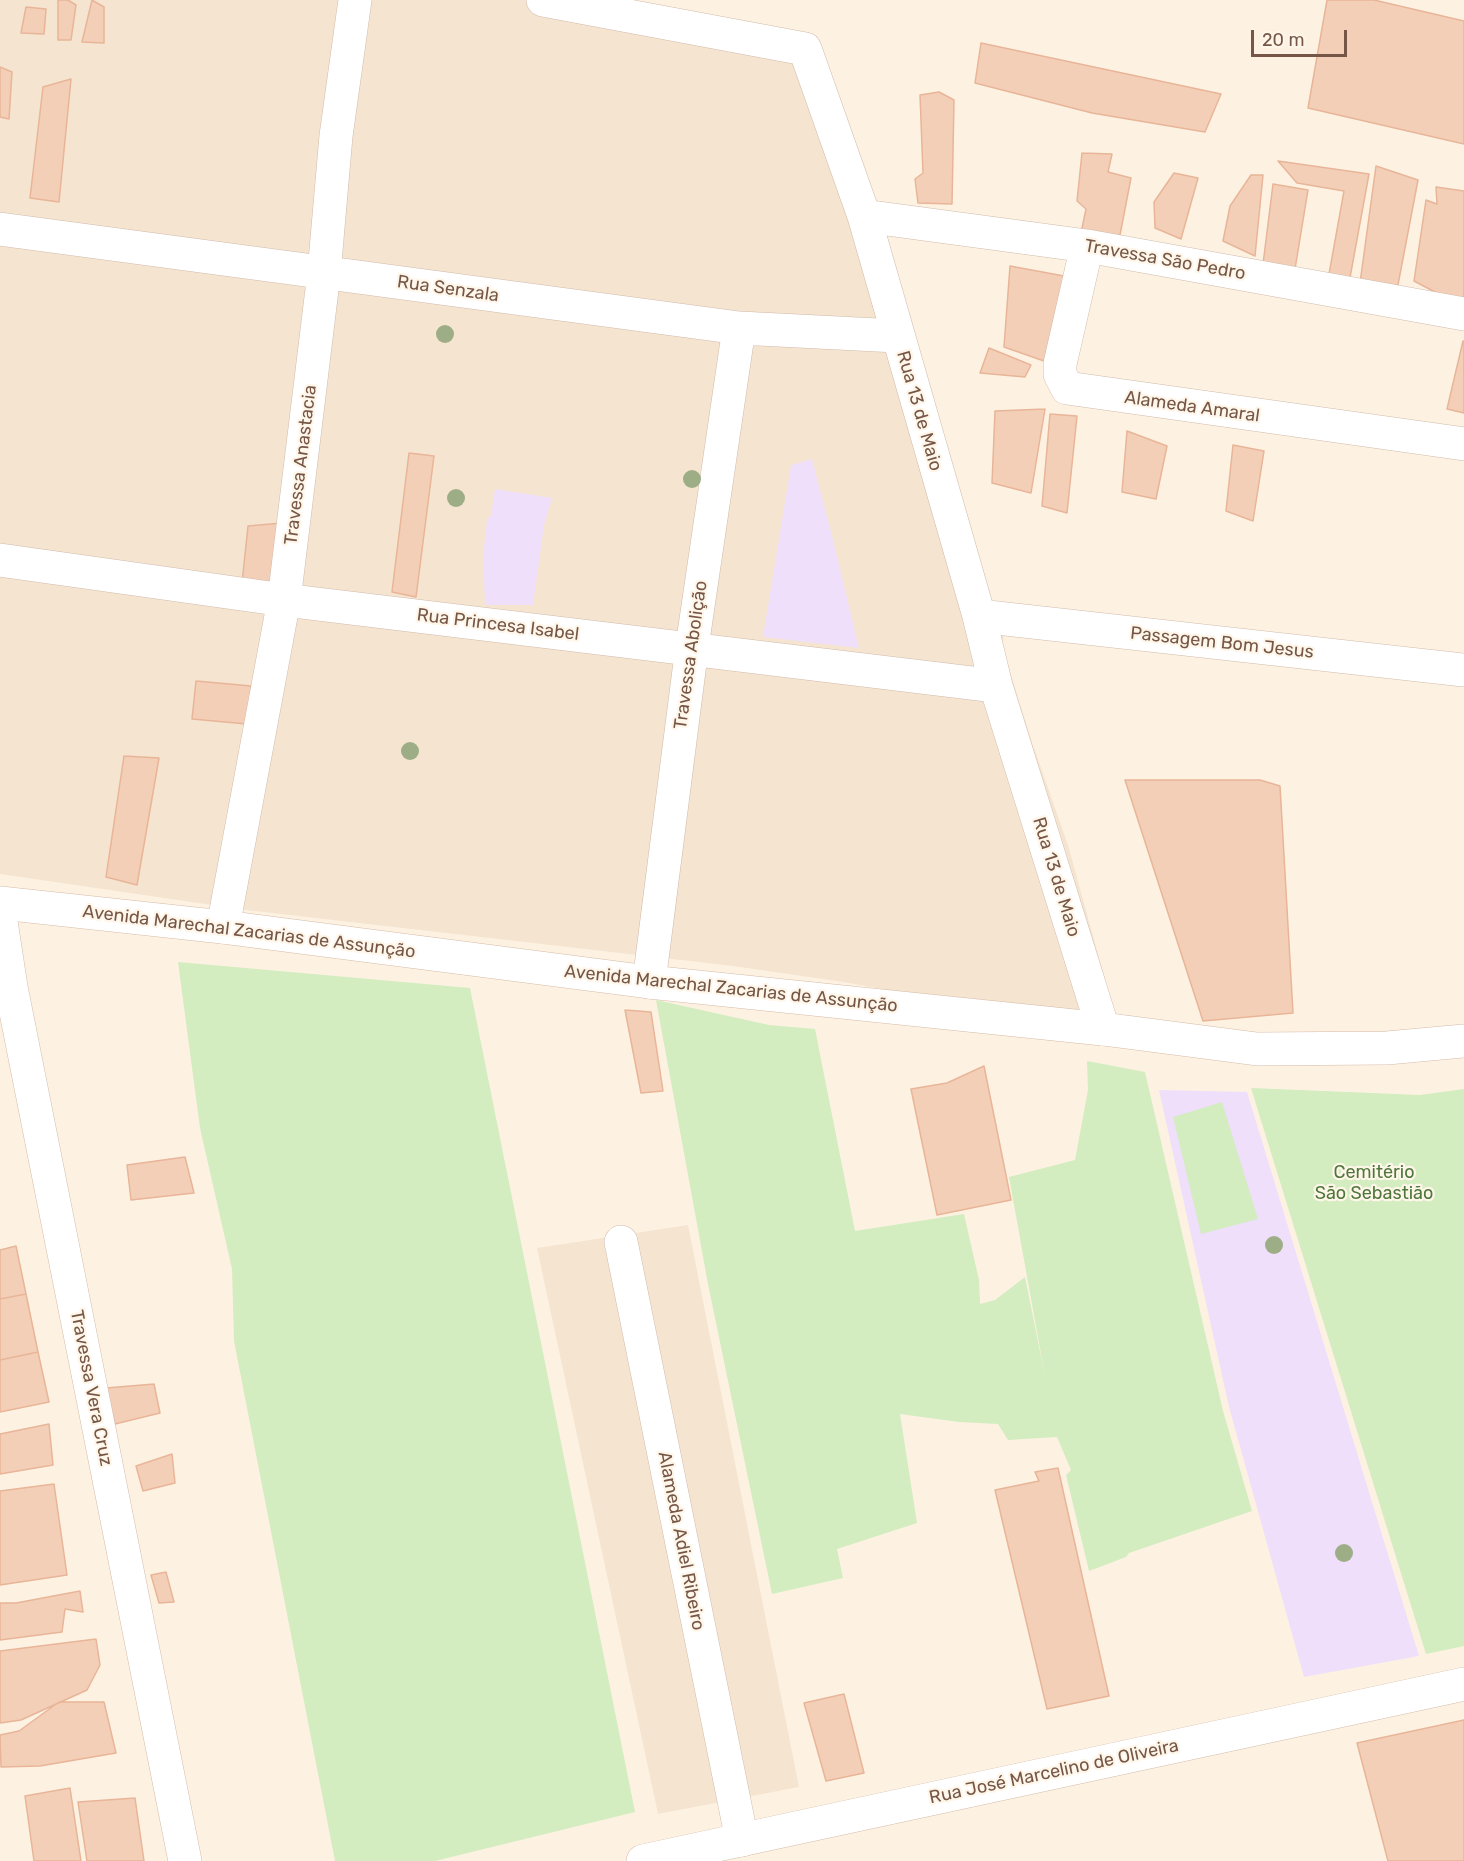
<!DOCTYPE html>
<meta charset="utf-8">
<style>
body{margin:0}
#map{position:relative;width:1464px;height:1861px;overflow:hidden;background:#fdf2e2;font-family:Rubik,sans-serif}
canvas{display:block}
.scale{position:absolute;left:1251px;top:30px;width:96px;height:27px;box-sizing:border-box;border:3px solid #765747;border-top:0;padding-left:8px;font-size:18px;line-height:21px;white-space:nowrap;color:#765747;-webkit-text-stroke:4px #fff6ea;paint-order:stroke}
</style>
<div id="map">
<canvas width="1464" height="1861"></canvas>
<div class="scale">20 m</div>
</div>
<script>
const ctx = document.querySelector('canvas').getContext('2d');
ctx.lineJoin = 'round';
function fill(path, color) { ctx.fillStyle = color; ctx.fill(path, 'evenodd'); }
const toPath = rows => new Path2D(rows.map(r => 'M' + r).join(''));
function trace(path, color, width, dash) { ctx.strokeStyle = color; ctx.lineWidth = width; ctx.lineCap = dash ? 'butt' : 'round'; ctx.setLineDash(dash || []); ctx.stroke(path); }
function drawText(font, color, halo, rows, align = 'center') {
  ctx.font = font + ' Rubik,sans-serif'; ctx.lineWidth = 4.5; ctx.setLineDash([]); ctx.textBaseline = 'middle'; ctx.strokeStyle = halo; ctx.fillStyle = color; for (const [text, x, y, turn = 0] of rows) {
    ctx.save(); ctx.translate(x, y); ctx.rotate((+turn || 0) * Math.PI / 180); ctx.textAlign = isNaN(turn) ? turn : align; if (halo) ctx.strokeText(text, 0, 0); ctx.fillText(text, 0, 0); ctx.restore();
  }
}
const residential = toPath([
 [0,0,631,0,818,43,991,604,1004,636,1002,646,1033,745,1068,845,1114,1012,994,1009,843,982,733,966,246,910,0,874],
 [688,1225,799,1787,658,1814,537,1248]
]);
const education = toPath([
 [812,459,832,536,859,648,763,637,791,465],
 [495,489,552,498,544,525,533,605,485,605,483,556,487,520,491,515],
 [1159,1090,1247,1092,1419,1656,1304,1677,1229,1407]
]);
const green = toPath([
 [178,962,470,988,635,1812,435,1861,335,1861,234,1341,232,1269,200,1128],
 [656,1000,769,1025,815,1029,855,1231,964,1214,979,1280,980,1304,995,1300,1025,1277,1045,1376,1009,1177,1075,1160,1088,1090,1087,1061,1145,1072,1223,1411,1252,1511,1129,1553,1126,1557,1089,1571,1066,1475,1071,1470,1057,1437,1008,1440,998,1424,959,1422,900,1414,917,1523,837,1549,843,1578,772,1594,708,1284],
 [1251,1088,1420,1095,1464,1089,1464,1646,1426,1654],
 [1222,1102,1258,1219,1201,1234,1173,1117]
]);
const building = toPath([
 [58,0,68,0,76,5,71,40,58,40,58,0],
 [92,0,104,7,104,43,82,42,92,0],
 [1327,0,1374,0,1464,21,1464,144,1308,108,1327,0],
 [26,7,46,9,44,34,21,33,26,7],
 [981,43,1221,94,1205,132,1092,113,975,83,981,43],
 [0,67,12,72,9,119,0,117,0,67],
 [71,79,59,202,30,198,43,87,71,79],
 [939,92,954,100,952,204,918,203,915,179,923,173,920,95,939,92],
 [1082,153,1112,154,1108,172,1131,178,1119,240,1081,233,1086,209,1077,201,1082,153],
 [1278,161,1369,174,1349,283,1329,274,1344,191,1297,183,1278,161],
 [1376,166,1418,180,1397,290,1360,283,1376,166],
 [1174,173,1198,178,1181,239,1155,228,1154,202,1174,173],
 [1251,175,1263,175,1255,256,1223,241,1230,206,1251,175],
 [1273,184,1308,190,1294,275,1263,264,1273,184],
 [1436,187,1464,191,1464,298,1450,300,1414,281,1426,200,1437,204,1436,187],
 [1010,266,1064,276,1044,361,1004,347,1010,266],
 [1463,341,1464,341,1464,413,1447,409,1463,341],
 [989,348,1031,365,1025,377,980,373,989,348],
 [1045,409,1031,493,992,483,995,411,1045,409],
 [1050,414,1077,416,1067,513,1042,506,1050,414],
 [1127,431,1167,446,1156,499,1122,492,1127,431],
 [1233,445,1264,451,1253,521,1226,511,1233,445],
 [409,453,434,456,416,597,392,592,409,453],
 [282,523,274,586,242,583,248,526,282,523],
 [196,681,251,686,247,724,192,719,196,681],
 [124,756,159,758,137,885,106,877,124,756],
 [1125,780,1260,780,1280,786,1293,1013,1203,1021,1125,780],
 [625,1010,651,1012,663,1091,641,1093,625,1010],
 [984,1066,1011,1200,937,1215,911,1089,947,1083,984,1066],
 [185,1157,194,1193,131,1200,127,1165,185,1157],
 [16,1246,26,1294,0,1299,0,1250,16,1246],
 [26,1294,38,1352,0,1360,0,1299,26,1294],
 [38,1352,49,1402,0,1412,0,1360,38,1352],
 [154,1384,160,1413,115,1424,106,1388,154,1384],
 [49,1424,53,1465,0,1474,0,1434,49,1424],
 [172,1454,175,1483,143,1491,136,1466,172,1454],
 [1058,1468,1109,1696,1047,1709,995,1490,1039,1481,1035,1472,1058,1468],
 [54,1484,67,1575,0,1585,0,1491,54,1484],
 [166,1572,174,1602,159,1603,151,1575,166,1572],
 [80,1591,83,1612,65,1609,62,1632,0,1640,0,1603,16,1603,80,1591],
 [96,1639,100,1665,87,1690,21,1720,0,1723,0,1651,96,1639],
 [844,1694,864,1773,826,1781,804,1703,844,1694],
 [59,1702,104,1702,116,1753,40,1766,1,1767,0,1735,19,1731,59,1702],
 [1464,1720,1464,1861,1388,1861,1357,1743,1464,1720],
 [70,1788,81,1861,34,1861,25,1796,70,1788],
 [135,1798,144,1861,87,1861,78,1802,135,1798]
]);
const street = toPath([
 [543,0,805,49,864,216,979,616,996,686,1103,1029],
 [864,216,1087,246,1464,314],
 [0,229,739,328,897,336],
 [1087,246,1060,364,1060,374,1067,388,1464,444],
 [0,560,284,600,996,686],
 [979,616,1464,670],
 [0,915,11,987,185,1861],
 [223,927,284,600,324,273,336,136,355,0],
 [649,982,692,647,739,328],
 [621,1242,742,1840]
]);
const secondary = toPath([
 [0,903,223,927,649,982,1103,1029,1257,1049,1387,1048,1464,1041],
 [643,1861,1464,1684]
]);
const trees = [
 [445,334],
 [692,479],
 [456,498],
 [410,751],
 [1274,1245],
 [1344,1553]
];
const streetNames = [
 ["Travessa São Pedro",1165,260,10],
 ["Rua Senzala",448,289,8],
 ["Alameda Amaral",1192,407,8],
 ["Rua 13 de Maio",919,411,74],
 ["Travessa Anastacia",301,465,-83],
 ["Rua Princesa Isabel",498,625,7],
 ["Passagem Bom Jesus",1222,643,6],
 ["Travessa Abolição",691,655,-82],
 ["Rua 13 de Maio",1056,877,73],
 ["Avenida Marechal Zacarias de Assunção",249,932,7],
 ["Avenida Marechal Zacarias de Assunção",731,989,6],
 ["Travessa Vera Cruz",91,1388,79],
 ["Alameda Adiel Ribeiro",681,1541,79],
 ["Rua José Marcelino de Oliveira",1054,1772,-12]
];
const parkNames = [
 ["Cemitério",1374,1173],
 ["São Sebastião",1374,1194]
];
fill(residential, '#f5e4d0');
fill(education, '#efdffa');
fill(green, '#d3ecc0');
fill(building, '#f4cfb8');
trace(building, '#e8b598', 1.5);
trace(street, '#d1bbab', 34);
trace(secondary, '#d5bba8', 34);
trace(street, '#fff', 33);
trace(secondary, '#fff', 33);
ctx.fillStyle = '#9dae87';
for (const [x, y] of trees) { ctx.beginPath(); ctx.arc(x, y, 9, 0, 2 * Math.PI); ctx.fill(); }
drawText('18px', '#765747', '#fff6ea', streetNames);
drawText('18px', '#4e773c', '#fff6ea', parkNames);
</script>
